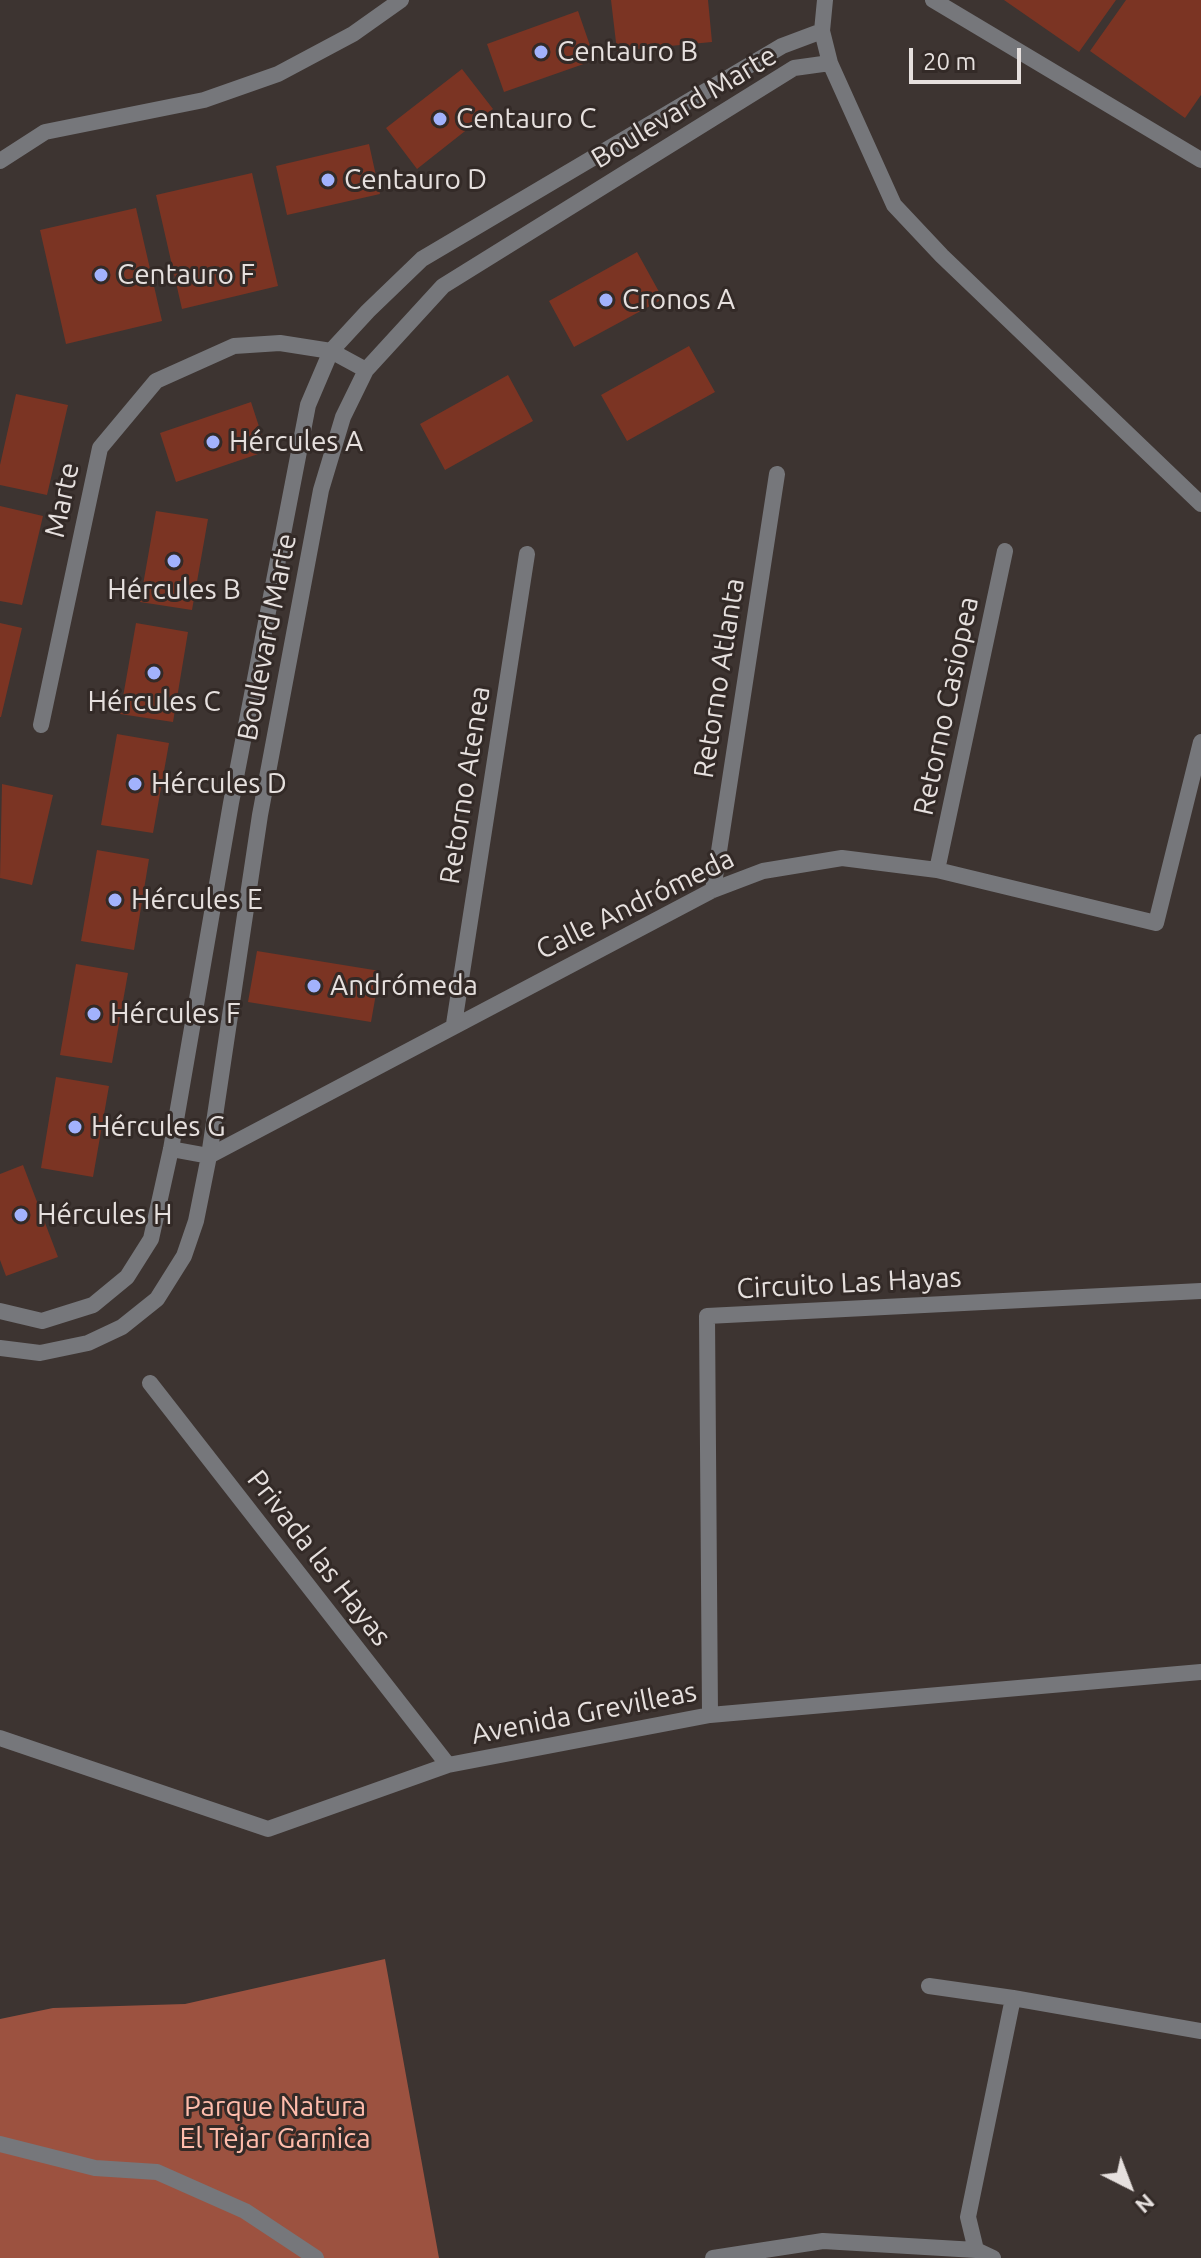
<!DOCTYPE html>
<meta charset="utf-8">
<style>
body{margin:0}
#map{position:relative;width:1201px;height:2258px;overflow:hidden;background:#3d3431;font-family:Ubuntu,sans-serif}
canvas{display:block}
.north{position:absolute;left:1089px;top:2146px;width:80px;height:80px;-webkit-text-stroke:6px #332a27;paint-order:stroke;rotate:138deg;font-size:22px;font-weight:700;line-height:32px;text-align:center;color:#e6e0de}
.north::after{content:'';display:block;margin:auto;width:28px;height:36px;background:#e6e0de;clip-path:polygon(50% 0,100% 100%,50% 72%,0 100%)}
.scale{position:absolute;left:909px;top:48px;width:112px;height:36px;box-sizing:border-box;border:4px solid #e6e0de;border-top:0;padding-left:10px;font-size:24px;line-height:28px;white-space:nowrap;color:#e6e0de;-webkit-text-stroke:6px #332a27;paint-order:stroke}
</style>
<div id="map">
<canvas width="1201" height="2258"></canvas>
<div class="north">N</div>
<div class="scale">20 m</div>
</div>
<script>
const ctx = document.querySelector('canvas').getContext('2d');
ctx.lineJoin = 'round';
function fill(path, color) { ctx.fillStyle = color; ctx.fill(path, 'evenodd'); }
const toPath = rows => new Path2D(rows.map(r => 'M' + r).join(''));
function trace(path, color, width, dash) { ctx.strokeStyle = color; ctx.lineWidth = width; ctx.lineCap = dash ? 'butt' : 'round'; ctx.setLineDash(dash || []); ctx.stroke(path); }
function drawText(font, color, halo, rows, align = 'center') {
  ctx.font = font + ' Ubuntu,sans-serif'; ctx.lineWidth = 6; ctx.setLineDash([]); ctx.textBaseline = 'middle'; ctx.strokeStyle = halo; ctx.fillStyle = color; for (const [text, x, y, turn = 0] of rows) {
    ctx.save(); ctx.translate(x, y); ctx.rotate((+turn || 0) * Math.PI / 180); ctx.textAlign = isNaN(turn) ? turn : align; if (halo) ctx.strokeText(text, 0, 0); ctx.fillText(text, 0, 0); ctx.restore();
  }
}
const forest = toPath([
 [385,1959,439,2258,0,2258,0,2019,53,2008,185,2004]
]);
const building = toPath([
 [611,0,708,0,712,42,617,51],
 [1004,0,1116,0,1079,52],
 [1126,0,1201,0,1201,95,1185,118,1090,51],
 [578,11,595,60,504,92,487,44],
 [462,69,493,109,417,169,386,128],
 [369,144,380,194,287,215,276,166],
 [252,173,278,286,182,309,156,195],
 [136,208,162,321,66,344,40,230],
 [637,252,663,299,574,347,549,301],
 [689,346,715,392,627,441,601,395],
 [508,375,533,421,445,470,420,424],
 [16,394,68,405,47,495,0,485,0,465],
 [251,402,267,451,176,482,160,433],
 [0,506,43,516,22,605,0,601],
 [156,511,208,519,192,610,140,602],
 [0,623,22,628,1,717,0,717],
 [136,623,188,632,173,722,120,714],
 [117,734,169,743,153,833,101,825],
 [2,784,53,795,32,885,0,878],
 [97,850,149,859,134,950,81,941],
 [257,951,380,971,371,1022,248,1002],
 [76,964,128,973,112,1063,60,1055],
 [56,1077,109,1086,93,1177,41,1168],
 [23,1165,58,1257,6,1276,0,1260,0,1174]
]);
const minor = toPath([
 [825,0,822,31,830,63,894,205,942,256,1201,504],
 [933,0,1201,160],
 [0,161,45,132,204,100,278,74,353,34,401,0],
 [41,725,100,448,156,381,234,346,280,343,331,351,366,370],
 [937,870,1005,551],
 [713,890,777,474],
 [454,1024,527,554],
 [171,1149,209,1156,713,890,763,871,842,858,937,870,1156,923,1201,742],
 [0,1311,42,1321,93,1305,127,1277,151,1239,171,1149,231,803,308,405,331,351,368,311,422,259,782,46,822,31],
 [0,1348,40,1353,88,1343,122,1327,157,1299,184,1256,196,1221,209,1156,260,815,321,490,343,417,366,370,443,286,794,68,830,63],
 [150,1383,448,1765],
 [710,1715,707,1316,1201,1291],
 [0,1738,268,1829,448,1765,710,1715,1201,1672],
 [929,1986,1013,1998,1201,2031],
 [0,2144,95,2168,157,2172,245,2211,316,2258],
 [976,2250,968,2217,1013,1998],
 [713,2258,823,2241,976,2250,993,2258]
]);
const markers = [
 [541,52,8,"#a2b2fd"],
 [440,119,8,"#a2b2fd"],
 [328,180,8,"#a2b2fd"],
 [101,275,8,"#a2b2fd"],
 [606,300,8,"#a2b2fd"],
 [213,442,8,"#a2b2fd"],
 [174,561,8,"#a2b2fd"],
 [154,673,8,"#a2b2fd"],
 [135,784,8,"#a2b2fd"],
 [115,900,8,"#a2b2fd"],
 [314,986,8,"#a2b2fd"],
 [94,1014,8,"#a2b2fd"],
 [75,1127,8,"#a2b2fd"],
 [21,1215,8,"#a2b2fd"]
];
const poiNames = [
 ["Centauro B",557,52],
 ["Centauro C",456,119],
 ["Centauro D",344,180],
 ["Centauro F",117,275],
 ["Cronos A",622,300],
 ["Hércules A",229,442],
 ["Hércules B",174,590,"center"],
 ["Hércules C",154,702,"center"],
 ["Hércules D",151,784],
 ["Hércules E",131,900],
 ["Andrómeda",330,986],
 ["Hércules F",110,1014],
 ["Hércules G",91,1127],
 ["Hércules H",37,1215]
];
const streetNames = [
 ["Boulevard Marte",684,107,-31],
 ["Marte",62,500,-78],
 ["Boulevard Marte",267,637,-79],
 ["Retorno Atlanta",719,678,-81],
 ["Retorno Casiopea",946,706,-78],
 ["Retorno Atenea",465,785,-81],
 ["Calle Andrómeda",635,904,-26],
 ["Circuito Las Hayas",849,1283,-3],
 ["Privada las Hayas",319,1558,52],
 ["Avenida Grevilleas",584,1713,-11]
];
const parkNames = [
 ["Parque Natura",275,2107],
 ["El Tejar Garnica",275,2139]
];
fill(forest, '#9c5240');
fill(building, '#7b3423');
trace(minor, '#76777b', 16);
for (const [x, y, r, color] of markers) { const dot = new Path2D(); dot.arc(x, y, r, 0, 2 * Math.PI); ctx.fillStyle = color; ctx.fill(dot); trace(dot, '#332a27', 3); }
drawText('28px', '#e6e0de', '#332a27', poiNames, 'left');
drawText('28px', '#e6e0de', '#332a27', streetNames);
drawText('28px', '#ffbdac', '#332a27', parkNames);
</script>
